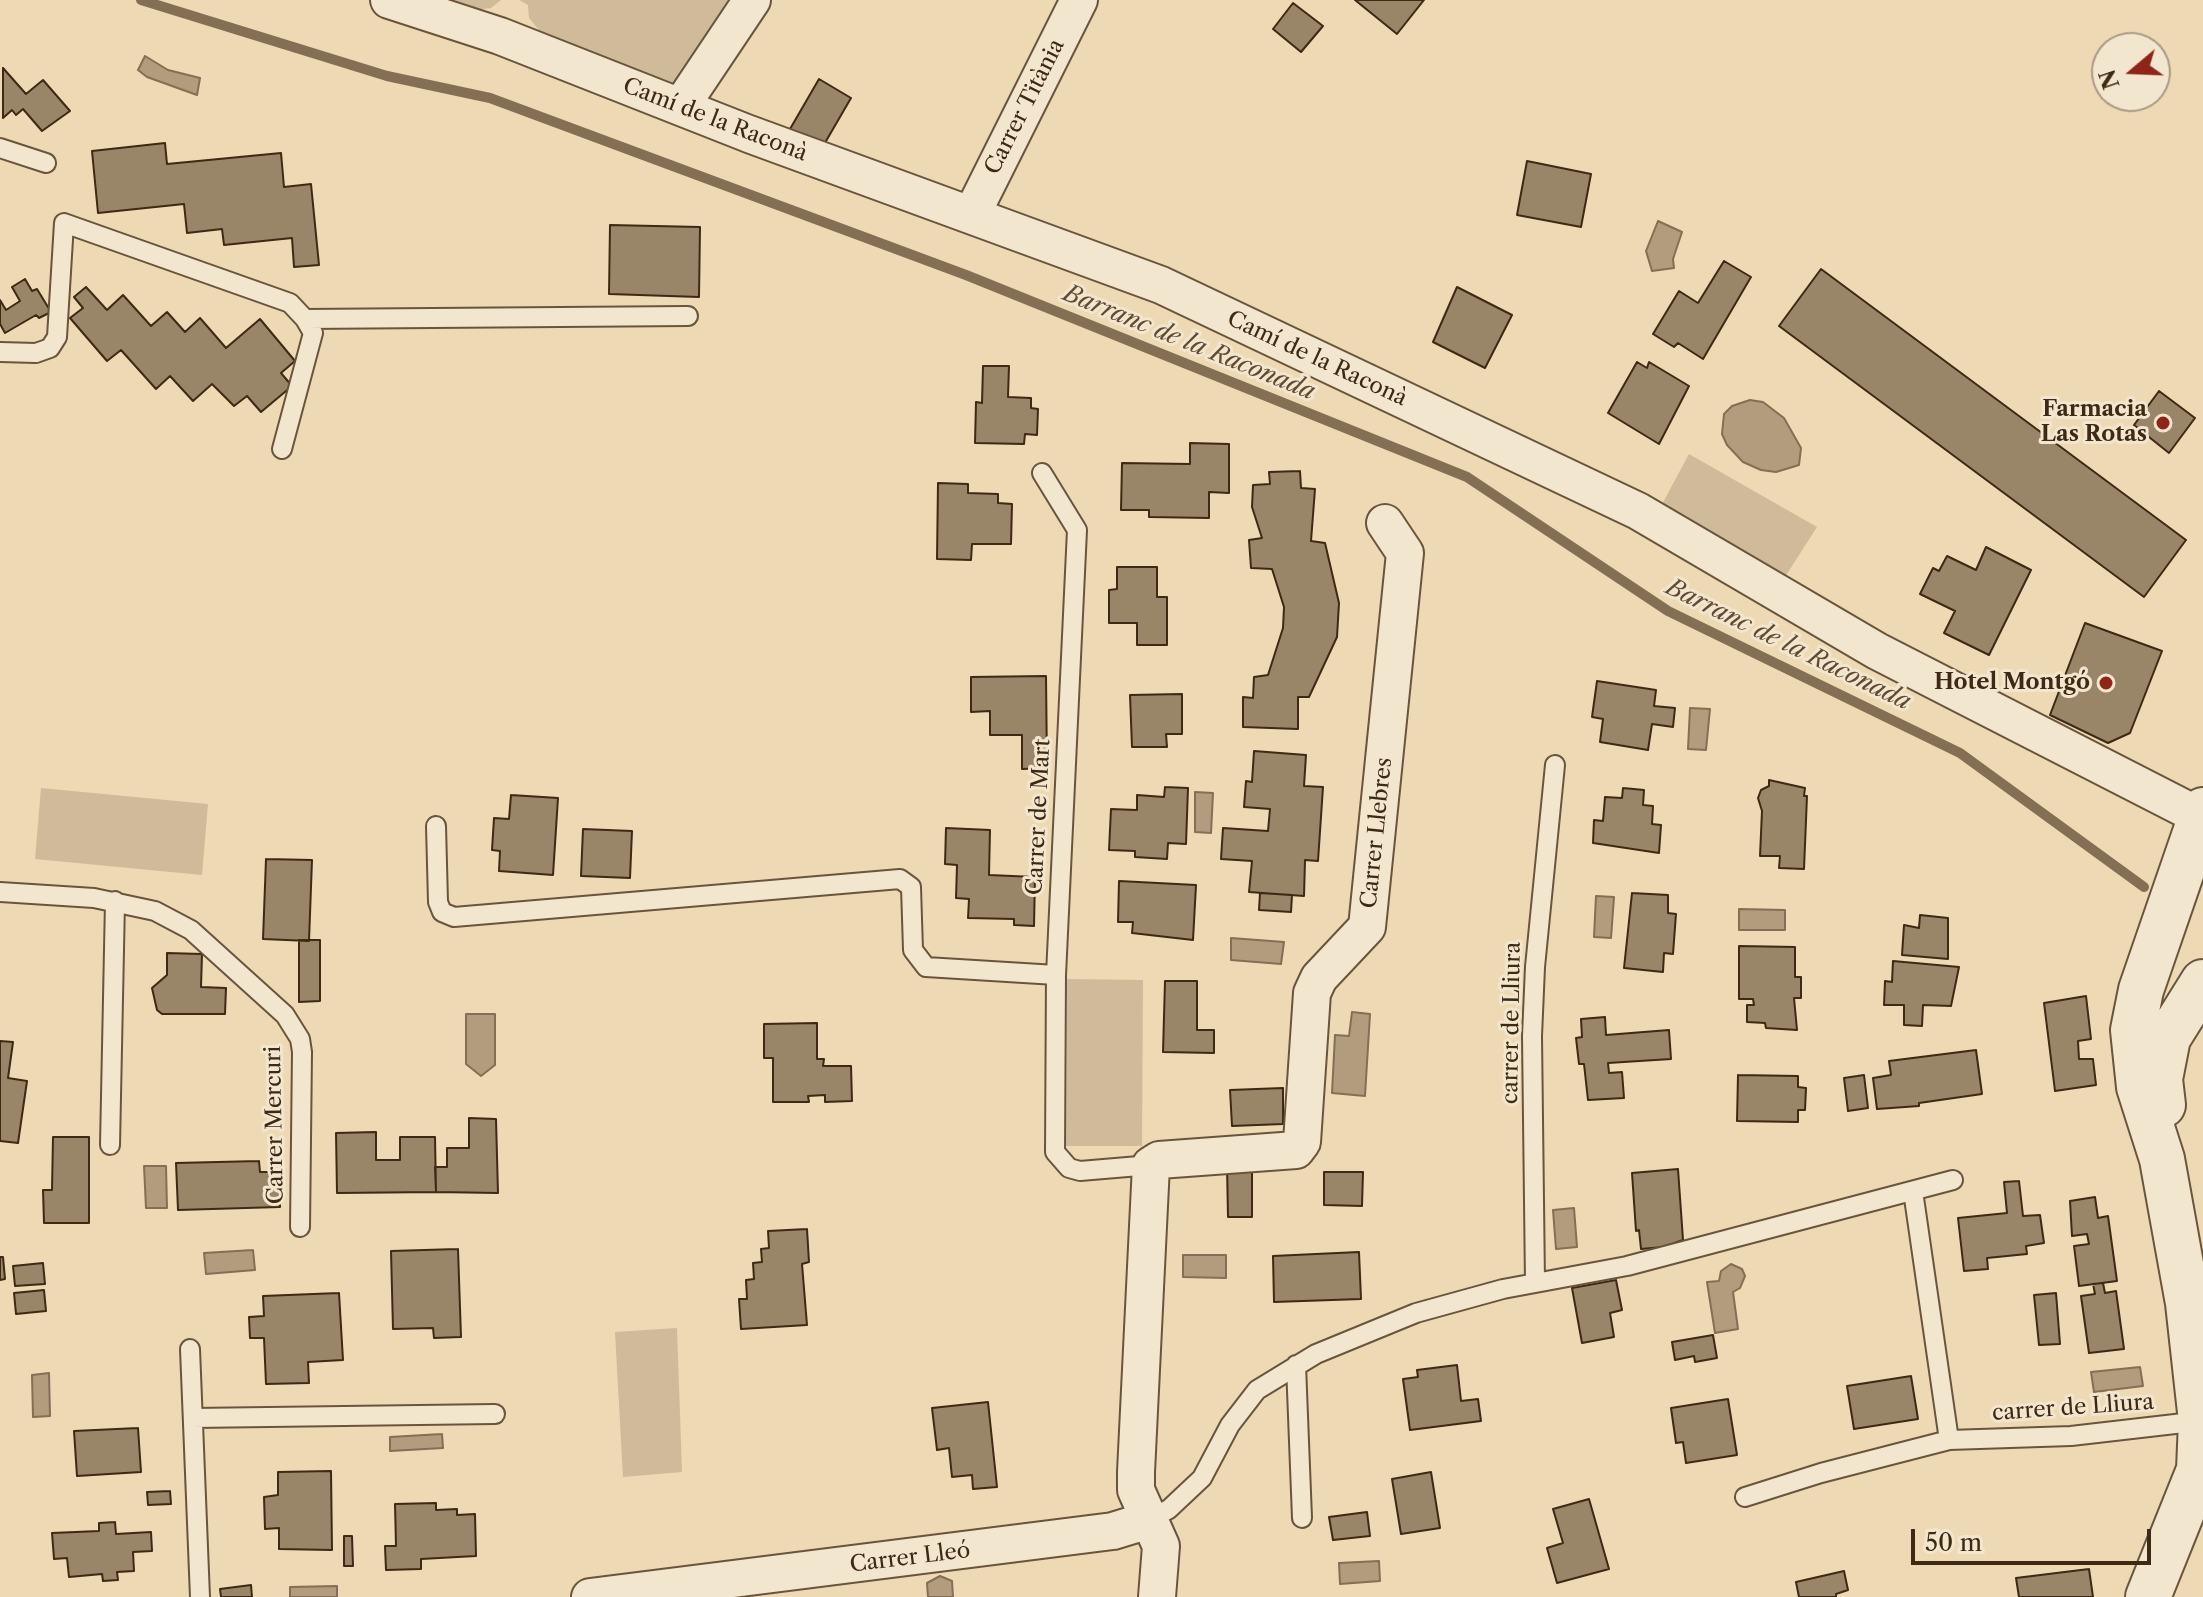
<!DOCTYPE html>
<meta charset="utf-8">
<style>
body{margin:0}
#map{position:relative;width:2203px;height:1597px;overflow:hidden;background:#edd9b4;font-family:"Libre Caslon Text",serif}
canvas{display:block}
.north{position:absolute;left:2091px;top:32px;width:80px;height:80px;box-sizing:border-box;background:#f3e6ce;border:2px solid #aa9a84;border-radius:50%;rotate:251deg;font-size:22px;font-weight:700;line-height:32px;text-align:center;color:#3d2914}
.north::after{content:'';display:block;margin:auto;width:28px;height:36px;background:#8f2418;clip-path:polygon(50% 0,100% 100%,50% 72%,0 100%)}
.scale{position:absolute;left:1911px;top:1529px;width:240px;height:36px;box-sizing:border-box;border:4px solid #3d2914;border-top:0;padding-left:10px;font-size:24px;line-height:28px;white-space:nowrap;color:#3d2914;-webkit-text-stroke:6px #f3e6ce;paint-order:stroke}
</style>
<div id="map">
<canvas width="2203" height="1597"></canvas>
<div class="north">N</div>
<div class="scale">50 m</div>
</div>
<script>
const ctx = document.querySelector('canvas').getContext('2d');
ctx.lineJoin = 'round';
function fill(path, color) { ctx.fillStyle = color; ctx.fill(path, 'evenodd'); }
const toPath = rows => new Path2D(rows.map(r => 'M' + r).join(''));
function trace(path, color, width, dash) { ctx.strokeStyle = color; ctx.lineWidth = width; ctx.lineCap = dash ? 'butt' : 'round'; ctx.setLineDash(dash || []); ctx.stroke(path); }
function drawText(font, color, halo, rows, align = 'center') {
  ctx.font = font + ' "Libre Caslon Text",serif'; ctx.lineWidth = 6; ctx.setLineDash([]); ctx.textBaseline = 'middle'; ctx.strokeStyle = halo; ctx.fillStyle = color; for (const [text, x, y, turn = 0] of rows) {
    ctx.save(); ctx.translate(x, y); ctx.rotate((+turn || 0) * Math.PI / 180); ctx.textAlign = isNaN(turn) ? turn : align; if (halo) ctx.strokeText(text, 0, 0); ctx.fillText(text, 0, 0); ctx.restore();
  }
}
const green = toPath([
 [433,0,501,0,491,8,467,11],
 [519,0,738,0,675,92,543,35,529,18,528,5],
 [1689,454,1817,527,1783,580,1661,506],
 [41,788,208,804,202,875,35,859],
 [1067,979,1143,980,1142,1146,1066,1146],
 [677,1328,682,1472,623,1477,615,1332]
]);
const water = toPath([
 [145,56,168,70,200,78,197,95,147,77,138,70,145,56],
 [1658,221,1682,232,1673,259,1674,268,1652,271,1646,251,1658,221],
 [1750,400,1763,402,1784,418,1801,448,1799,465,1776,472,1761,470,1743,462,1727,445,1722,434,1724,414,1732,406,1750,400],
 [1690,708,1710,709,1706,750,1688,749,1690,708],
 [1195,792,1213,793,1211,833,1195,832,1195,792],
 [1596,896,1614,897,1611,938,1594,937,1596,896],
 [1739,909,1785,910,1785,930,1739,930,1739,909],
 [1231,938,1284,942,1281,964,1231,960,1231,938],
 [1352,1012,1370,1014,1365,1096,1332,1093,1335,1035,1349,1036,1352,1012],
 [466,1014,495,1014,495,1065,481,1076,466,1064,466,1014],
 [144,1166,166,1166,167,1208,146,1208,144,1166],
 [1574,1208,1577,1247,1556,1249,1553,1210,1574,1208],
 [253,1250,255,1270,206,1274,204,1253,253,1250],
 [1183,1255,1226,1255,1226,1278,1183,1277,1183,1255],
 [1731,1264,1742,1269,1745,1276,1740,1288,1733,1292,1738,1329,1715,1333,1707,1282,1719,1281,1721,1271,1731,1264],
 [2140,1367,2143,1386,2094,1392,2091,1372,2140,1367],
 [49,1373,50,1416,33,1417,32,1375,49,1373],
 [442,1434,443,1448,390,1451,390,1437,442,1434],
 [1379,1561,1380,1581,1340,1584,1339,1563,1379,1561],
 [940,1576,952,1581,953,1597,928,1597,927,1583,940,1576],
 [337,1586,337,1597,290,1597,290,1587,337,1586]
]);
const stream = toPath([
 [141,0,387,76,490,98,966,275,1467,477,1668,611,1960,753,2144,887]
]);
const building = toPath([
 [1355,0,1424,0,1397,34,1355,0],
 [1293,3,1323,26,1301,52,1273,29,1293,3],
 [3,68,26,94,43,80,70,111,42,131,23,109,16,115,12,110,3,118,3,68],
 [819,79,851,98,822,148,790,129,819,79],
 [165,143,167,164,281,153,284,187,311,184,319,265,294,267,292,238,224,245,222,229,187,233,184,204,98,213,92,151,165,143],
 [1527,161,1591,174,1581,227,1517,215,1527,161],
 [610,225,700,227,699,297,609,294,610,225],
 [1724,261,1751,277,1703,359,1678,343,1674,347,1653,334,1679,291,1698,303,1724,261],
 [1821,269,2186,540,2144,597,1779,326,1821,269],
 [25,279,32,291,37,289,51,312,39,318,36,315,5,333,0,324,0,300,6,310,20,301,12,287,25,279],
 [86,287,107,310,123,295,151,326,167,312,185,332,200,318,226,348,260,319,295,361,281,373,292,386,261,412,247,396,234,406,212,384,193,401,170,376,156,389,121,350,107,361,70,318,83,308,74,297,86,287],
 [1457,287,1512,315,1485,368,1433,342,1457,287],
 [1637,362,1647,368,1649,362,1689,386,1659,444,1608,413,1637,362],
 [983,366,1009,366,1008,397,1031,398,1031,408,1038,409,1037,435,1025,434,1024,444,975,443,976,402,982,403,983,366],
 [2159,391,2195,418,2169,453,2134,425,2159,391],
 [1190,443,1229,444,1229,493,1209,492,1209,518,1149,517,1149,510,1121,510,1122,463,1190,464,1190,443],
 [1300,471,1301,488,1315,489,1311,541,1325,543,1339,603,1337,637,1309,697,1298,697,1298,729,1243,727,1243,697,1253,698,1254,677,1268,675,1283,628,1284,607,1272,569,1251,568,1249,540,1262,538,1252,507,1253,485,1270,484,1269,472,1300,471],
 [938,483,968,484,968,493,998,494,998,503,1012,504,1011,544,972,544,971,560,937,559,938,483],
 [1986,547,2031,570,1989,655,1944,633,1955,611,1920,594,1933,568,1939,571,1947,556,1976,570,1986,547],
 [1117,567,1157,567,1157,597,1167,597,1167,645,1137,645,1137,623,1109,623,1109,590,1117,589,1117,567],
 [2085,623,2162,651,2130,733,2108,743,2050,715,2085,623],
 [1046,676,1047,768,1022,769,1022,735,990,735,990,711,971,712,971,677,1046,676],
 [1597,681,1656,690,1654,706,1675,708,1673,727,1652,724,1648,750,1600,742,1603,719,1592,717,1597,681],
 [1182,694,1182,734,1166,734,1167,747,1132,747,1130,695,1182,694],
 [1254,751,1306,755,1304,786,1323,787,1318,861,1305,860,1304,896,1249,892,1252,861,1221,859,1223,828,1268,831,1270,809,1244,807,1246,781,1252,782,1254,751],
 [1769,780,1805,788,1804,796,1807,796,1804,869,1779,868,1780,856,1760,856,1762,811,1758,798,1761,790,1769,786,1769,780],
 [1165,787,1188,788,1186,844,1168,843,1167,859,1135,857,1135,851,1109,850,1111,809,1137,810,1137,795,1164,797,1165,787],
 [1623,788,1644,790,1643,805,1653,806,1652,824,1661,825,1659,853,1593,843,1594,820,1603,821,1605,797,1622,798,1623,788],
 [511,795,558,798,553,875,499,871,500,851,492,850,494,818,509,819,511,795],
 [946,828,990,830,989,875,1035,877,1034,926,1014,925,1014,919,968,918,969,899,956,898,957,865,945,864,946,828],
 [583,829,632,831,630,878,581,876,583,829],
 [266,859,312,860,309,941,263,939,266,859],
 [1119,881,1196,885,1193,940,1132,933,1133,922,1118,922,1119,881],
 [1260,893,1292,895,1291,912,1259,910,1260,893],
 [1632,893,1668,895,1668,913,1676,914,1673,954,1664,953,1663,972,1624,968,1632,893],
 [1920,915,1948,918,1948,959,1902,955,1904,925,1919,928,1920,915],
 [299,940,320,940,320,1001,299,1002,299,940],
 [1739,946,1795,947,1795,977,1801,977,1801,998,1794,998,1797,1030,1766,1028,1765,1023,1747,1022,1747,1005,1754,1005,1753,999,1739,999,1739,946],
 [167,953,202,954,201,987,226,988,225,1014,162,1014,157,1010,152,988,167,975,167,953],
 [1893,961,1959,967,1951,1006,1923,1005,1922,1026,1904,1025,1904,1005,1884,1005,1885,981,1892,982,1893,961],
 [1165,981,1197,981,1197,1030,1214,1030,1214,1053,1163,1052,1165,981],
 [2086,996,2091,1039,2078,1041,2079,1059,2093,1059,2096,1085,2055,1091,2044,1003,2086,996],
 [1605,1017,1606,1035,1669,1030,1671,1059,1608,1063,1609,1073,1622,1072,1624,1098,1588,1100,1584,1064,1579,1064,1576,1038,1582,1037,1581,1019,1605,1017],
 [817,1023,817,1059,824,1059,823,1066,851,1066,852,1101,825,1102,825,1095,808,1096,809,1102,773,1102,773,1058,764,1058,764,1024,817,1023],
 [0,1041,13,1042,8,1078,27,1081,18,1143,0,1141,0,1041],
 [1976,1050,1982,1094,1919,1103,1919,1106,1877,1109,1873,1078,1891,1075,1889,1061,1976,1050],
 [1738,1075,1798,1076,1798,1087,1806,1088,1805,1110,1798,1110,1798,1122,1737,1121,1738,1075],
 [1864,1075,1868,1108,1848,1111,1844,1078,1864,1075],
 [1283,1088,1283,1124,1232,1126,1230,1090,1283,1088],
 [469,1118,496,1119,498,1193,436,1192,435,1167,447,1167,447,1148,469,1148,469,1118],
 [376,1132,376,1160,400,1160,400,1137,435,1137,436,1192,337,1193,336,1133,376,1132],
 [53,1137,89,1137,89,1223,44,1223,43,1190,52,1190,53,1137],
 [259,1161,260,1172,279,1172,280,1207,178,1210,176,1163,259,1161],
 [1252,1165,1252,1217,1228,1217,1227,1166,1252,1165],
 [1678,1169,1683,1240,1663,1247,1641,1249,1639,1230,1636,1231,1632,1173,1678,1169],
 [1324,1172,1363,1172,1362,1206,1324,1205,1324,1172],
 [2019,1181,2023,1216,2040,1215,2044,1243,2026,1246,2027,1254,1987,1258,1988,1269,1964,1271,1958,1218,2007,1213,2004,1182,2019,1181],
 [2095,1197,2098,1218,2108,1216,2117,1281,2079,1286,2074,1246,2089,1244,2087,1234,2072,1236,2070,1201,2095,1197],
 [807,1229,809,1262,802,1264,807,1325,741,1329,739,1299,747,1299,746,1280,754,1279,753,1263,762,1262,761,1249,769,1248,768,1231,807,1229],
 [458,1249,461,1337,434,1338,433,1328,393,1329,391,1251,458,1249],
 [1359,1252,1361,1299,1274,1302,1273,1256,1359,1252],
 [0,1257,3,1257,5,1279,0,1280,0,1257],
 [43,1263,45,1284,15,1286,13,1266,43,1263],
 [1616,1280,1622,1310,1610,1313,1614,1337,1582,1343,1572,1288,1616,1280],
 [2103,1283,2105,1293,2116,1291,2124,1349,2089,1353,2081,1296,2095,1294,2093,1284,2103,1283],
 [44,1290,46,1311,16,1314,14,1293,44,1290],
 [339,1293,343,1360,308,1362,309,1383,266,1384,264,1338,250,1338,249,1317,264,1316,263,1296,339,1293],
 [2056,1293,2060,1344,2039,1345,2034,1295,2056,1293],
 [1713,1335,1717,1358,1695,1362,1694,1356,1675,1360,1672,1342,1713,1335],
 [1457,1365,1461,1401,1478,1399,1481,1421,1410,1430,1403,1379,1418,1377,1417,1370,1457,1365],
 [1911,1376,1918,1419,1854,1429,1847,1386,1911,1376],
 [1728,1399,1737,1455,1686,1463,1683,1442,1676,1443,1671,1408,1728,1399],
 [988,1402,997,1487,973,1489,972,1475,952,1477,949,1448,937,1450,932,1408,988,1402],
 [138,1428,141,1472,77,1476,74,1431,138,1428],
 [331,1471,332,1550,279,1549,279,1528,265,1529,264,1497,278,1495,278,1472,331,1471],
 [1431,1472,1440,1528,1401,1534,1392,1479,1431,1472],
 [170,1491,171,1504,148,1505,147,1492,170,1491],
 [1589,1499,1609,1569,1557,1583,1547,1548,1563,1543,1553,1509,1589,1499],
 [436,1503,436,1510,457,1509,457,1515,475,1514,476,1556,421,1559,421,1569,386,1570,385,1546,396,1546,395,1504,436,1503],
 [1367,1512,1370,1536,1333,1540,1329,1517,1367,1512],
 [115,1522,116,1534,151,1532,152,1551,133,1552,134,1571,117,1572,118,1580,103,1581,102,1574,69,1577,67,1558,54,1559,52,1533,99,1531,99,1523,115,1522],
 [344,1536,352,1536,353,1566,344,1566,344,1536],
 [2089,1569,2093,1597,2019,1597,2016,1578,2089,1569],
 [1844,1571,1848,1590,1836,1594,1836,1597,1799,1597,1796,1582,1844,1571],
 [251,1585,252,1597,221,1597,220,1589,251,1585]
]);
const service = toPath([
 [0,148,46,163],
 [305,319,688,316],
 [0,352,36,353,50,348,57,337,64,223,290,303,305,319,313,333,282,449],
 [1042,473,1077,530,1056,975,1055,1152,1069,1168,1080,1171,1151,1165],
 [436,826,438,902,442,912,454,917,900,879,911,887,913,950,926,967,1056,975],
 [0,892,94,898,155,911,191,930,285,1015,300,1039,302,1052,300,1227],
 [110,1145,115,901],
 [1913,1191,1949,1440,2071,1436,2201,1421],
 [1535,1283,1532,1036,1535,967,1555,765],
 [190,1349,200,1597],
 [1296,1365,1302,1518],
 [193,1418,495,1414],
 [1745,1497,1821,1473,1949,1440],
 [1149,1520,1169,1509,1202,1478,1230,1425,1257,1390,1316,1354,1416,1313,1503,1289,1627,1266,1953,1180]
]);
const minor = toPath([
 [389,0,500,36,749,134,1161,285,1638,511,1877,651,2203,818],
 [681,106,752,0],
 [972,214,1079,0],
 [590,1597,1113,1531,1149,1520],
 [1157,1597,1161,1546,1136,1490,1136,1472,1151,1165,1159,1160,1296,1150,1302,1142,1312,993,1319,978,1367,927,1405,553,1385,523]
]);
const tertiary = toPath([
 [2163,1105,2160,1079,2168,1038,2203,982],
 [2148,1597,2199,1470,2201,1421,2188,1303,2162,1159,2139,1087,2133,1030,2141,990,2203,810]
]);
const markers = [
 [2163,423,8,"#8f2418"],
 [2106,683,8,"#8f2418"]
];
const streetNames = [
 ["Carrer Titània",1025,107,-63],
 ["Camí de la Raconà",715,120,21],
 ["Camí de la Raconà",1317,359,25],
 ["Carrer de Mart",1039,817,-87],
 ["Carrer Llebres",1377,833,-84],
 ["carrer de Lliura",1512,1023,-89],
 ["Carrer Mercuri",275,1125,-91],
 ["carrer de Lliura",2073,1408,-4],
 ["Carrer Lleó",910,1558,-7]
];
const poiNames = [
 ["Farmacia",2147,410],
 ["Las Rotas",2147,435],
 ["Hotel Montgó",2090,683]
];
const waterNames = [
 ["Barranc de la Raconada",1189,343,22],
 ["Barranc de la Raconada",1788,645,26]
];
fill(green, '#cfbb99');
fill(water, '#b19d7e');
trace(water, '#836f54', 2);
trace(stream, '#836f54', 10);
fill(building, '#998567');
trace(building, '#3d2914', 2);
trace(service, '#69553c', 22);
trace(minor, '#69553c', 40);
trace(tertiary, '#69553c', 48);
trace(service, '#f3e6ce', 18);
trace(minor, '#f3e6ce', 36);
trace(tertiary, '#f3e6ce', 44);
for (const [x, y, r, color] of markers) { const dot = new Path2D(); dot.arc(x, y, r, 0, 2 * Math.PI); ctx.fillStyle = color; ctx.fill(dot); trace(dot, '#f3e6ce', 3); }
drawText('22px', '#3d2914', '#f3e6ce', streetNames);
drawText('bold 22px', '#3d2914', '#f3e6ce', poiNames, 'right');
drawText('italic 24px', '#604c34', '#f3e6ce', waterNames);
</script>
